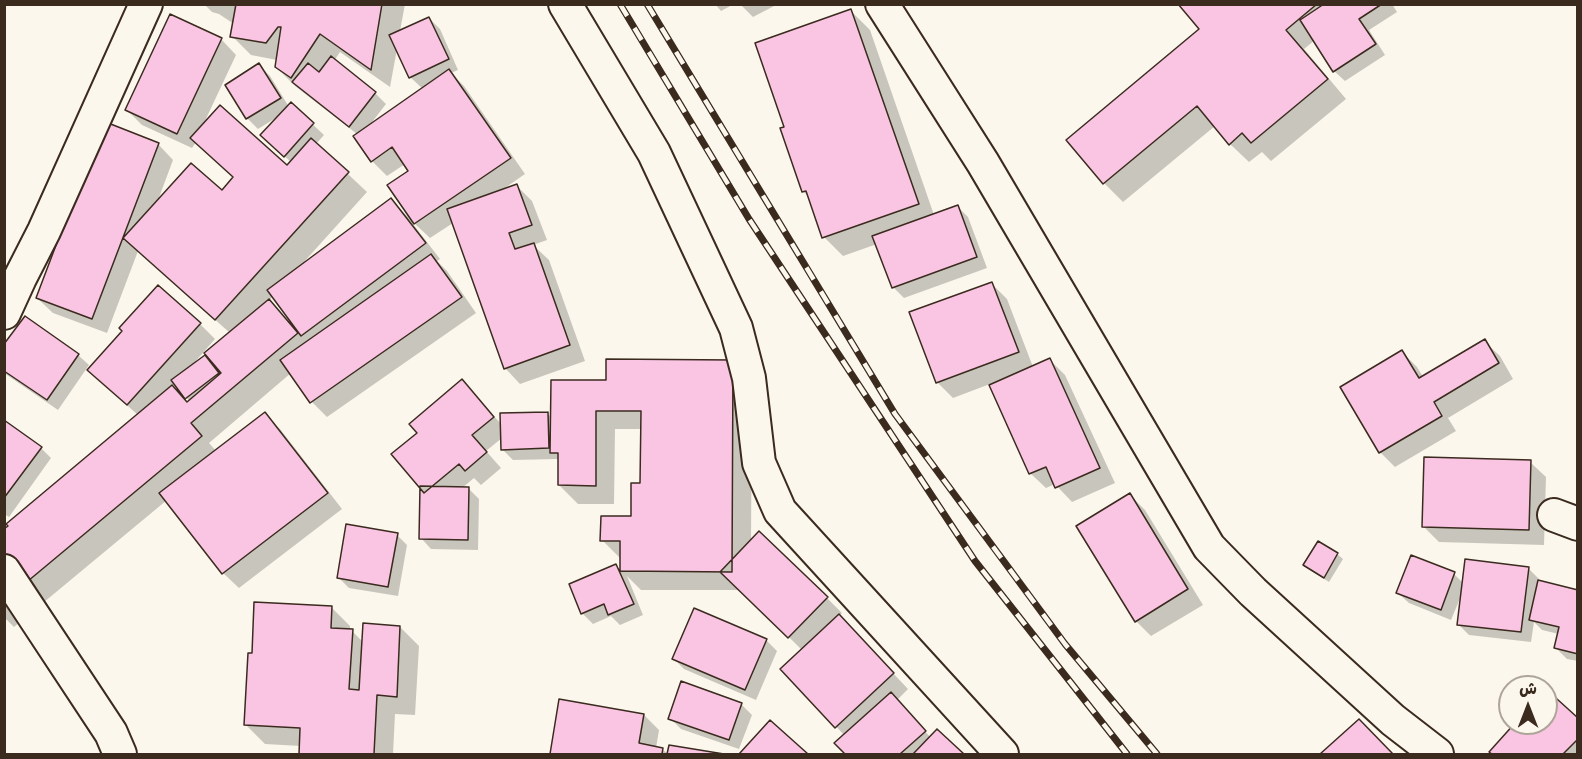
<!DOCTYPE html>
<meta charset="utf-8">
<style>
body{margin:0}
#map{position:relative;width:1582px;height:759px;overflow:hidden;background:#fbf7ec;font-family:"Architects Daughter","Playpen Sans Arabic",sans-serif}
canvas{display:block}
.frame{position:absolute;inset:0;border:6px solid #3b2a1e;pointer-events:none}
.north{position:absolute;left:1498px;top:675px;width:60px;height:60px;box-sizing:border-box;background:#fbf7ec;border:2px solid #aea59a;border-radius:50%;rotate:0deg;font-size:16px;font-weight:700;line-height:24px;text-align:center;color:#3b2a1e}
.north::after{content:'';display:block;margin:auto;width:21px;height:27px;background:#3b2a1e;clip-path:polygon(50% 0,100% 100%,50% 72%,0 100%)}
</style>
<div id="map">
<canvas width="1582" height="759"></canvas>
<div class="frame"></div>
<div class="north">ش</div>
</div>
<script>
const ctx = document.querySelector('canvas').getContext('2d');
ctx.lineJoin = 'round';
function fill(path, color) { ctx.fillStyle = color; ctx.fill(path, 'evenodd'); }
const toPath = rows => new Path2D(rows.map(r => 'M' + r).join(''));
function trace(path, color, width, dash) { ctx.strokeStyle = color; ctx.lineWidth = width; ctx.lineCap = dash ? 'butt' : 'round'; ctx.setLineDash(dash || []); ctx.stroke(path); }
const shadow = toPath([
 [204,4,405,4,400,31,429,18,440,29,458,70,451,73,464,86,525,174,502,190,517,186,532,201,547,240,533,245,549,260,585,361,520,384,505,368,453,223,430,238,414,223,413,224,440,259,437,261,447,271,476,313,327,417,312,402,291,373,209,443,216,451,264,414,280,429,342,509,239,588,223,573,167,500,14,627,4,617,4,531,138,415,104,385,200,324,215,339,194,363,195,364,210,362,221,376,230,333,138,251,107,333,53,313,37,298,158,144,173,160,157,203,222,192,234,178,196,142,192,148,142,125,126,109,221,39,236,55,204,123,287,167,291,162,273,146,279,116,258,129,247,118,227,85,259,65,270,76,289,107,291,104,324,135,316,144,367,192,303,263,304,264,391,200,410,219,411,218,410,171,405,164,387,176,372,161,357,134,295,86,276,67,277,60,251,55,232,36,234,24,219,14,212,12],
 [397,49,410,77,423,89,369,126,386,104,375,93,334,61,340,52,390,87],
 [273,296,293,323,292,324,269,301],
 [176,383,190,402,189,404,172,387],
 [715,4,734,4,721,11],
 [740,4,778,4,753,17],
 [1180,4,1392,4,1397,12,1369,30,1385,55,1345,81,1334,71,1315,40,1304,49,1346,99,1271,161,1262,152,1249,162,1230,144,1215,126,1123,202,1104,183,1068,140,1201,29],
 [851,11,870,30,934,215,957,206,968,217,987,268,904,298,893,287,877,244,843,256,824,237,810,198,803,191,786,128],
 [992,284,1007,299,1033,367,1050,360,1065,375,1115,483,1072,502,1055,484,1046,488,1030,473,990,384,953,398,937,382],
 [1484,341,1500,356,1513,379,1448,418,1456,431,1395,467,1380,452,1402,352,1417,367,1423,377],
 [4,347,78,355,89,365,58,410,4,373],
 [608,361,752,380,751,542,827,598,842,613,839,616,908,689,897,700,931,738,937,732,962,754,847,754,836,743,845,736,782,669,802,650,741,590,641,590,627,576,643,615,620,625,611,616,593,624,582,613,616,566,622,571,622,560,602,540,633,517,642,484,642,429,615,429,614,504,578,504,559,485,560,461,557,459,513,460,502,449,502,438,486,451,501,468,481,485,474,478,462,488,468,488,479,499,478,550,431,549,421,538,421,491,419,433,462,381,502,425,548,414,552,418,608,382],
 [4,422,41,448,51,458,9,517,4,514],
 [1530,462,1546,477,1544,545,1439,542,1424,527],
 [1130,495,1145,510,1203,605,1151,636,1136,621],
 [397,535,407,545,398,596,349,588,338,577],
 [1319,543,1337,554,1343,559,1329,582,1310,570,1305,565],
 [1412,557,1454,574,1463,583,1528,568,1539,579,1538,582,1578,591,1578,661,1567,659,1556,648,1559,634,1542,630,1534,622,1531,642,1469,635,1458,624,1461,596,1451,620,1409,603,1398,593],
 [331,607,350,626,350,631,352,631,363,642,400,627,419,646,415,715,395,714,393,754,300,754,301,746,265,744,246,725,253,654],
 [766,640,777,651,756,700,684,669,674,659],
 [1546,692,1578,720,1578,754,1494,754,1491,752,1517,723,1546,723],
 [561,701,644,715,659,730,656,748,662,749,668,754,551,754],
 [741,704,752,715,739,749,681,729,670,718],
 [1359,721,1392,754,1323,754],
 [770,722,806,754,741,754],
 [670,746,716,754,669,754]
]);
const building = toPath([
 [236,4,382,4,371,70,320,34,291,78,275,67,281,27,278,27,266,43,230,37,236,4],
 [1178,4,1317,4,1286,30,1328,79,1251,143,1242,133,1229,145,1197,106,1103,184,1066,140,1199,29,1178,4],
 [1324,4,1382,4,1359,19,1376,44,1333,72,1300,20,1324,4],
 [851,9,919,204,822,238,806,191,802,192,780,128,784,127,755,43,851,9],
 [170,14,222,38,177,134,125,110,170,14],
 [429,17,449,59,409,78,389,35,429,17],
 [331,56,376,92,349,127,292,82,308,63,319,72,331,56],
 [259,63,281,98,246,119,225,85,259,63],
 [449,69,511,158,414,224,387,185,408,171,392,147,371,162,353,136,449,69],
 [291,102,314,123,284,157,260,135,291,102],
 [220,105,287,165,311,138,349,172,215,320,123,238,191,163,222,190,233,177,190,138,220,105],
 [103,121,159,143,92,319,36,298,103,121],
 [517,184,532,225,509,233,515,249,534,243,570,345,504,369,447,209,517,184],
 [391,198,426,243,301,336,267,290,391,198],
 [958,205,977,257,892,288,872,236,958,205],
 [431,254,462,297,310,403,280,360,431,254],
 [992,282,1019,352,936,383,909,312,992,282],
 [158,285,201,323,127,405,87,370,122,331,119,328,158,285],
 [269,299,298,333,191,423,202,436,4,601,4,529,8,526,6,524,172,385,187,402,221,373,204,353,269,299],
 [25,316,79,354,47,400,4,371,4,344,25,316],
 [1485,339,1499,363,1434,402,1442,416,1379,453,1340,387,1402,350,1419,378,1485,339],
 [205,355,219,373,185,399,171,380,205,355],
 [1050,358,1100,468,1055,488,1046,467,1029,474,989,385,1050,358],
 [606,359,733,360,732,572,620,571,620,541,600,541,601,516,631,516,631,483,640,483,641,411,596,411,596,486,558,485,558,453,550,453,551,380,606,380,606,359],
 [462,379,494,417,472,435,487,452,465,471,459,464,424,493,391,454,417,433,409,424,462,379],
 [265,412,328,493,222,574,159,493,265,412],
 [548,412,549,448,501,450,500,413,548,412],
 [4,420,42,447,4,498,4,420],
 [1424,457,1531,460,1529,530,1422,527,1424,457],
 [420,486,469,487,468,540,419,539,420,486],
 [1130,493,1188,589,1135,622,1076,526,1130,493],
 [346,524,398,533,388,587,337,578,346,524],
 [759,531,828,597,788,638,720,572,759,531],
 [1318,541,1338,553,1324,578,1303,565,1318,541],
 [1411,555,1455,572,1441,610,1396,593,1411,555],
 [1465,559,1529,567,1521,632,1457,625,1465,559],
 [616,564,634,604,608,615,604,604,581,614,569,584,616,564],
 [1538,580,1578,590,1578,654,1554,648,1559,627,1529,620,1538,580],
 [254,602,332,606,331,628,353,629,349,689,359,690,363,623,400,626,397,697,377,695,374,754,299,754,300,728,244,725,248,653,252,653,254,602],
 [694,608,767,639,745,690,672,659,694,608],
 [839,614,894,673,835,728,780,669,839,614],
 [681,681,742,703,729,740,668,719,681,681],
 [1546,689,1578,718,1578,739,1563,754,1492,754,1489,752,1515,723,1546,723,1546,689],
 [891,692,926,731,900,754,845,754,834,743,891,692],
 [559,699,644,714,639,743,663,748,662,754,550,754,559,699],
 [1359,719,1393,754,1320,754,1359,719],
 [770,720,808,754,739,754,770,720],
 [937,729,964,754,913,754,937,729],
 [669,745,724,754,667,754,669,745]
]);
const minor = toPath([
 [565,4,654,153,736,328,749,378,759,463,780,511,1002,754],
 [882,4,983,163,1209,547,1253,592,1393,720,1437,754],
 [4,313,20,278,44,231,146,4],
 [1554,515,1578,524],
 [4,571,111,733,120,754]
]);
const rail = toPath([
 [620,4,749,219,975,561,1127,754],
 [647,4,895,414,1065,644,1157,754]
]);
fill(shadow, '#0003');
fill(building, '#f9c5e2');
trace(building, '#3b2a1e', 1.5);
trace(minor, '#3b2a1e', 36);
trace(minor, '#fbf7ec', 32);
trace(rail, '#3b2a1e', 7);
trace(rail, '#fbf7ec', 4.5, [14]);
</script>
